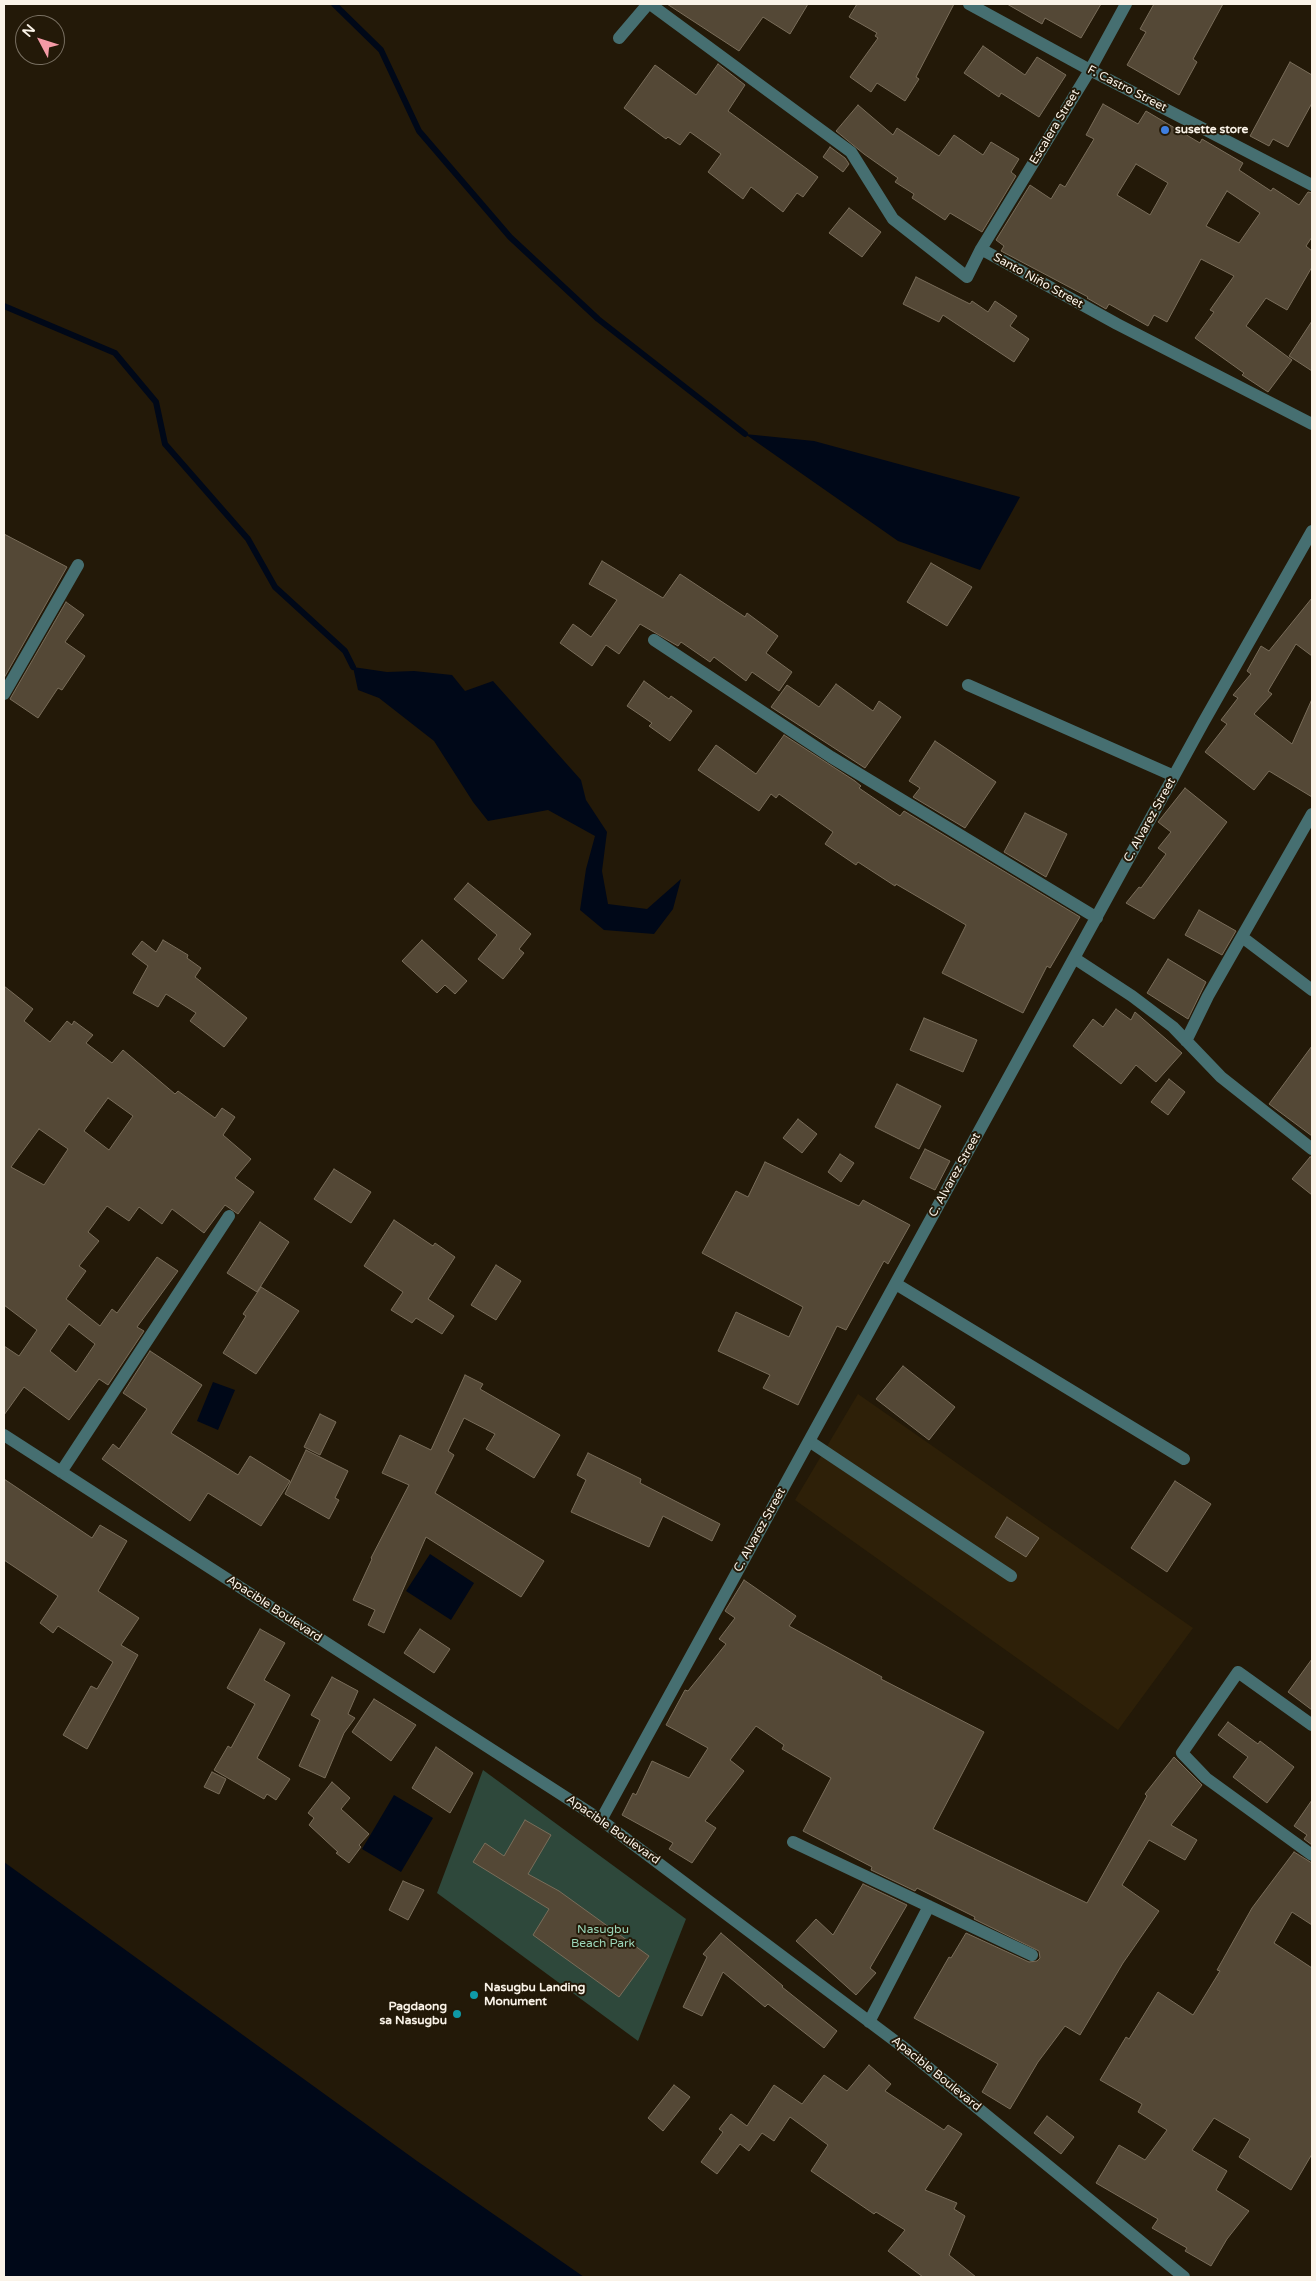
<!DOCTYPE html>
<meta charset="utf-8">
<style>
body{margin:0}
#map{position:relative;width:1316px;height:2281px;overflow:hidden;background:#231908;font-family:"Varela Round",sans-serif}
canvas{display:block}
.frame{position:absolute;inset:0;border:5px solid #faf3e8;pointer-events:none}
.north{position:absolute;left:15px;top:15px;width:50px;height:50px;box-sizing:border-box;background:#231908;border:1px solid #797062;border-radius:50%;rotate:310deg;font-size:14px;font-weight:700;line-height:20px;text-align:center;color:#faf3e8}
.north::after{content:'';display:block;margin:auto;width:18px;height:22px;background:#f49aa6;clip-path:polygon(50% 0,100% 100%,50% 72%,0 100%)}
</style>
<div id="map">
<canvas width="1316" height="2281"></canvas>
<div class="frame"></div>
<div class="north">N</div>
</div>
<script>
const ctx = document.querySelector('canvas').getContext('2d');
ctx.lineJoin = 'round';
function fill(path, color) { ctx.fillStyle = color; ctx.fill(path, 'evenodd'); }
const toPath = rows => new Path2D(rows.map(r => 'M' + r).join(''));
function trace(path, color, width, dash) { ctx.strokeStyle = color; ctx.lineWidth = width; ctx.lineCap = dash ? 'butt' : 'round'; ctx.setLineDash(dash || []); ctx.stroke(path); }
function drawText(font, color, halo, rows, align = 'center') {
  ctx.font = font + ' "Varela Round",sans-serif'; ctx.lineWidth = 4; ctx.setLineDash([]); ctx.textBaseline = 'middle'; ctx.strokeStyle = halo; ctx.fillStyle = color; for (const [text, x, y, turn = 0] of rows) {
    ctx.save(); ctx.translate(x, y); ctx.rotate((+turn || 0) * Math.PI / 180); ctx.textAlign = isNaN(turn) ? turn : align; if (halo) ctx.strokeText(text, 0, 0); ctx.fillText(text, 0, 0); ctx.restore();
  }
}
const built = toPath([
 [858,1394,1193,1628,1118,1730,795,1500]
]);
const green = toPath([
 [483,1770,686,1919,638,2041,437,1893]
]);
const water = toPath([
 [745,434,814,441,1020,497,980,570,898,541],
 [353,667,387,672,414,671,452,675,465,691,493,681,581,780,586,800,607,832,602,871,608,904,647,909,681,879,673,909,654,934,604,930,580,910,586,869,595,836,548,810,488,821,473,802,434,741,379,698,358,690],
 [213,1382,235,1390,218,1430,197,1421],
 [430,1554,474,1583,451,1620,406,1591],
 [394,1795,433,1818,401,1872,362,1849],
 [4,1862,417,2161,584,2277,4,2277]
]);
const stream = toPath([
 [334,4,381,50,419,131,510,237,598,319,745,434],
 [4,306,115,353,156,402,165,444,248,539,275,587,345,651,353,667]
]);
const building = toPath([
 [667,4,808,4,790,34,763,17,739,51,667,4],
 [857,4,954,4,916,77,919,79,905,101,877,83,871,92,850,77,878,38,875,36,877,33,849,17,857,4],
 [1007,4,1101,4,1081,38,1045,18,1042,24,1007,4],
 [1154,4,1223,4,1193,59,1197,62,1179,95,1127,65,1146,32,1140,29,1154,4],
 [983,46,1025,75,1037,57,1066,75,1039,117,1001,93,999,97,964,73,983,46],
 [1290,62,1312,75,1312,103,1288,147,1273,139,1269,146,1250,136,1290,62],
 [718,64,745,85,728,111,818,177,803,197,797,193,783,212,751,187,743,199,708,172,721,154,690,132,680,145,668,137,666,139,624,108,655,65,696,95,718,64],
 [1103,104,1138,124,1146,111,1200,143,1202,139,1243,163,1239,170,1271,191,1273,188,1299,205,1308,192,1312,193,1312,237,1306,246,1312,251,1312,267,1287,310,1266,298,1246,326,1292,360,1268,392,1242,375,1244,373,1195,338,1214,312,1210,310,1234,276,1201,259,1167,322,1154,315,1148,326,1109,304,1106,309,1087,298,1088,297,1001,251,1004,246,996,240,1030,185,1051,199,1060,184,1065,187,1094,139,1086,135,1103,104],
 [1136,164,1168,183,1150,215,1117,195,1136,164],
 [1227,191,1260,213,1239,243,1206,226,1227,191],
 [858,105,893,135,897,128,939,156,954,135,983,155,991,142,1019,159,1011,172,1016,176,982,232,950,213,945,220,912,198,914,194,895,182,898,178,864,154,836,131,858,105],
 [830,147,845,158,849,164,843,172,823,157,830,147],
 [849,208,881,232,862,257,829,233,849,208],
 [916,277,970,304,972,301,988,312,995,301,1017,316,1010,326,1029,339,1014,362,943,315,939,322,903,304,916,277],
 [1312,321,1312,371,1289,356,1312,321],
 [4,534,67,567,4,678,4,534],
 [602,561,663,598,680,574,745,617,747,613,778,636,766,653,792,672,779,691,752,672,746,681,714,657,710,662,681,642,678,646,640,624,619,654,606,645,592,666,560,643,573,624,591,637,617,600,589,584,602,561],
 [931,563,972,587,947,626,907,602,931,563],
 [1312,598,1312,656,1296,644,1268,691,1272,694,1254,714,1292,744,1312,699,1312,797,1269,771,1254,790,1205,752,1227,724,1221,720,1238,698,1233,695,1251,674,1247,671,1261,646,1269,651,1312,598],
 [66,602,84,615,65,642,85,656,62,690,58,688,38,718,10,699,66,602],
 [644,681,669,699,671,696,692,711,670,741,649,726,652,723,627,706,644,681],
 [836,684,873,711,879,701,901,717,865,768,771,707,787,685,819,707,836,684],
 [784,735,855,781,861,786,859,788,900,816,904,811,1080,917,1050,968,1047,966,1023,1013,942,973,966,925,896,884,895,886,858,862,856,865,825,844,833,832,779,794,776,798,771,794,759,811,698,770,716,745,756,774,784,735],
 [935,741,996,782,965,828,913,797,920,788,909,781,935,741],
 [1185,788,1227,822,1154,919,1126,903,1139,887,1141,888,1166,854,1158,848,1171,832,1158,822,1185,788],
 [1025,813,1067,834,1046,877,1004,852,1025,813],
 [468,883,531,934,519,949,524,953,503,979,478,959,497,935,454,899,468,883],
 [1199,910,1236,931,1222,955,1185,935,1199,910],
 [163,940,188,955,187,958,201,968,195,977,247,1018,224,1047,190,1021,196,1013,166,994,158,1007,133,993,148,966,132,954,142,941,156,952,163,940],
 [422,940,467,981,455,994,445,985,437,993,402,961,422,940],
 [1168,959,1206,982,1188,1019,1147,993,1168,959],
 [4,986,33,1009,24,1021,50,1042,67,1021,72,1025,74,1021,93,1035,86,1043,112,1063,123,1050,175,1094,178,1091,215,1118,222,1108,235,1117,223,1135,251,1159,235,1178,254,1192,238,1214,225,1205,204,1233,172,1209,162,1224,139,1207,129,1221,107,1206,88,1232,99,1241,79,1266,86,1271,66,1299,100,1326,112,1309,117,1313,157,1257,178,1271,137,1327,144,1331,108,1385,99,1379,69,1420,24,1387,4,1415,4,1346,19,1356,37,1330,4,1305,4,986],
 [108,1098,133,1116,109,1150,84,1131,108,1098],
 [39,1129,68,1149,44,1185,11,1167,39,1129],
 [69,1324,95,1344,76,1372,50,1351,69,1324],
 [1116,1009,1131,1020,1135,1012,1182,1053,1156,1082,1136,1065,1121,1084,1073,1046,1093,1019,1103,1027,1116,1009],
 [924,1018,977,1040,963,1072,910,1050,924,1018],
 [1312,1046,1312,1136,1269,1104,1312,1046],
 [1169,1079,1185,1092,1168,1115,1151,1102,1169,1079],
 [897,1084,941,1106,919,1149,875,1127,897,1084],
 [798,1119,817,1134,802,1153,783,1138,798,1119],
 [925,1149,950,1161,935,1190,910,1178,925,1149],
 [840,1154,854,1163,841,1182,828,1172,840,1154],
 [1310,1157,1312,1157,1312,1195,1292,1179,1310,1157],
 [765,1162,859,1206,863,1200,910,1225,888,1264,884,1261,846,1330,837,1326,798,1405,763,1388,770,1375,718,1351,736,1312,789,1337,803,1307,702,1253,736,1191,748,1197,765,1162],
 [334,1169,371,1192,351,1223,314,1199,334,1169],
 [394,1220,433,1246,435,1243,455,1257,428,1299,454,1316,442,1334,416,1318,412,1323,391,1310,403,1292,364,1266,394,1220],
 [260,1222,289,1242,257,1292,227,1273,260,1222],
 [496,1265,521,1281,496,1320,471,1305,496,1265],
 [261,1287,299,1311,256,1374,223,1353,246,1316,243,1314,261,1287],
 [150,1351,202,1385,171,1433,238,1475,250,1456,290,1481,261,1526,208,1493,190,1521,102,1459,113,1444,119,1449,147,1409,123,1393,150,1351],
 [903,1366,955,1407,929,1440,876,1399,903,1366],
 [465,1375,483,1384,480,1389,560,1435,534,1478,486,1449,495,1434,464,1418,448,1451,454,1455,435,1493,544,1561,521,1597,426,1537,384,1633,368,1625,375,1610,353,1600,372,1559,371,1558,409,1485,382,1473,400,1435,431,1450,465,1375],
 [320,1414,336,1422,320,1455,304,1447,320,1414],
 [306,1450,348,1471,335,1498,339,1500,329,1519,285,1494,306,1450],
 [588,1453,641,1479,640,1483,720,1524,712,1541,663,1516,649,1547,571,1512,586,1480,577,1475,588,1453],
 [4,1479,92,1538,100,1525,127,1541,98,1591,139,1618,121,1645,138,1655,87,1749,63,1735,91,1686,97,1689,113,1662,58,1626,53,1633,40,1623,58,1596,4,1560,4,1479],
 [1175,1481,1211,1504,1167,1572,1131,1548,1175,1481],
 [1007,1517,1039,1538,1026,1557,995,1537,1007,1517],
 [744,1580,796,1616,789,1626,882,1677,881,1679,984,1732,933,1829,1087,1903,1147,1796,1145,1794,1174,1757,1202,1785,1171,1825,1197,1840,1185,1860,1149,1840,1122,1885,1159,1911,1123,1963,1080,2035,1065,2026,1038,2062,1010,2109,982,2092,998,2064,914,2018,949,1957,951,1958,966,1933,1029,1962,1037,1961,1040,1958,1039,1951,974,1919,975,1917,917,1888,915,1891,871,1870,872,1867,803,1831,831,1778,782,1749,784,1745,756,1726,730,1760,744,1771,705,1821,716,1828,692,1863,669,1849,673,1843,622,1815,633,1793,636,1795,652,1761,689,1778,708,1748,666,1725,685,1690,688,1691,726,1644,719,1639,735,1618,725,1611,744,1580],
 [260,1629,285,1643,264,1680,290,1695,257,1758,290,1779,276,1800,267,1794,264,1799,214,1770,228,1746,231,1748,255,1704,227,1688,260,1629],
 [420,1629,450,1649,434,1673,404,1653,420,1629],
 [1312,1659,1312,1710,1288,1692,1312,1659],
 [332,1677,358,1691,348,1714,355,1718,344,1733,325,1778,299,1766,320,1720,311,1715,332,1677],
 [374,1699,416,1725,391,1761,352,1732,374,1699],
 [1228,1722,1258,1744,1260,1741,1294,1767,1267,1803,1233,1777,1248,1757,1218,1735,1228,1722],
 [436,1747,473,1773,450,1813,412,1788,436,1747],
 [212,1772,226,1779,219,1794,204,1787,212,1772],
 [332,1782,350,1798,341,1809,369,1834,359,1845,361,1847,349,1863,336,1853,338,1852,309,1825,314,1818,308,1813,332,1782],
 [1312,1800,1312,1845,1304,1839,1307,1835,1294,1826,1312,1800],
 [525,1820,551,1835,528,1874,559,1891,649,1956,619,1997,533,1935,549,1909,473,1862,485,1843,504,1856,525,1820],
 [1294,1852,1312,1863,1312,1925,1292,1912,1274,1943,1312,1968,1312,2154,1291,2190,1239,2157,1250,2139,1214,2118,1192,2150,1227,2171,1216,2190,1249,2211,1227,2239,1211,2266,1185,2251,1187,2248,1152,2228,1158,2219,1096,2183,1119,2145,1145,2160,1167,2130,1138,2112,1142,2104,1100,2080,1126,2037,1129,2039,1158,1992,1193,2015,1220,1971,1217,1970,1252,1908,1294,1852],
 [403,1881,424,1890,408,1920,389,1910,403,1881],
 [863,1884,907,1905,870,1968,876,1973,856,1995,796,1941,816,1919,833,1935,863,1884],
 [721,1933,783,1986,782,1987,837,2031,824,2048,768,2004,765,2007,723,1972,702,2016,683,2007,707,1957,703,1954,721,1933],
 [869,2065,891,2084,885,2091,944,2130,948,2125,962,2134,925,2190,957,2203,954,2209,965,2216,949,2255,976,2277,923,2277,888,2251,905,2230,876,2212,874,2214,811,2171,828,2145,790,2117,774,2141,762,2133,749,2151,740,2144,717,2174,701,2162,723,2132,719,2129,731,2114,747,2126,774,2085,802,2104,824,2075,847,2091,869,2065],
 [674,2085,690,2097,663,2131,648,2118,674,2085],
 [1047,2116,1074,2137,1061,2154,1034,2133,1047,2116]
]);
const minor = toPath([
 [650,4,851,152,893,219,967,277,981,249,1090,70,1126,4],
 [969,4,1090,70,1312,185],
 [619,38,648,4],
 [981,249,1117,324,1312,424],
 [654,640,831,757,1097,918],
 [968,685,1174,776],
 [4,694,78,565],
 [1242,937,1312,990],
 [1074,958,1132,996,1173,1027,1221,1077,1312,1149],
 [1186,1041,1208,996,1312,814],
 [896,1284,1184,1459],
 [4,1435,601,1820,903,2047,1184,2277],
 [809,1441,1011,1576],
 [61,1472,229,1216],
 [1312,1725,1238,1672,1182,1753,1206,1778,1312,1855],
 [601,1820,1203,723,1312,531],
 [793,1842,1032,1955],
 [869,2022,929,1906]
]);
const markers = [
 [1165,130,5,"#3f7fe0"],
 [474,1995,5,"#0f9aa8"],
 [457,2014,5,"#0f9aa8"]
];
const streetNames = [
 ["F. Castro Street",1127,89,27],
 ["Escalera Street",1055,127,-59],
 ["Santo Niño Street",1038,281,29],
 ["C. Alvarez Street",1150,820,-61],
 ["C. Alvarez Street",955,1175,-61],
 ["C. Alvarez Street",760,1530,-61],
 ["Apacible Boulevard",274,1609,33],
 ["Apacible Boulevard",613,1830,35],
 ["Apacible Boulevard",936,2074,39]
];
const poiNames = [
 ["susette store",1175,130],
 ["Nasugbu Landing",484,1988],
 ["Monument",484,2002],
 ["Pagdaong",447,2007,"right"],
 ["sa Nasugbu",447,2021,"right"]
];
const parkNames = [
 ["Nasugbu",603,1930],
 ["Beach Park",603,1944]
];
fill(built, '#2e2008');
fill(green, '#2e483b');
fill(water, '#000818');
trace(stream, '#000818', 6);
fill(building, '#544836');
trace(building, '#796d5a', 1);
trace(minor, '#466f71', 12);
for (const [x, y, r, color] of markers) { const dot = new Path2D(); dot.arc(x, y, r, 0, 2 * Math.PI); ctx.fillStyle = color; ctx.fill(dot); trace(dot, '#231908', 2); }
drawText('12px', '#faf3e8', '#231908', streetNames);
drawText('bold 12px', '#faf3e8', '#231908', poiNames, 'left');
drawText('12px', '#9bd6b9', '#231908', parkNames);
</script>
